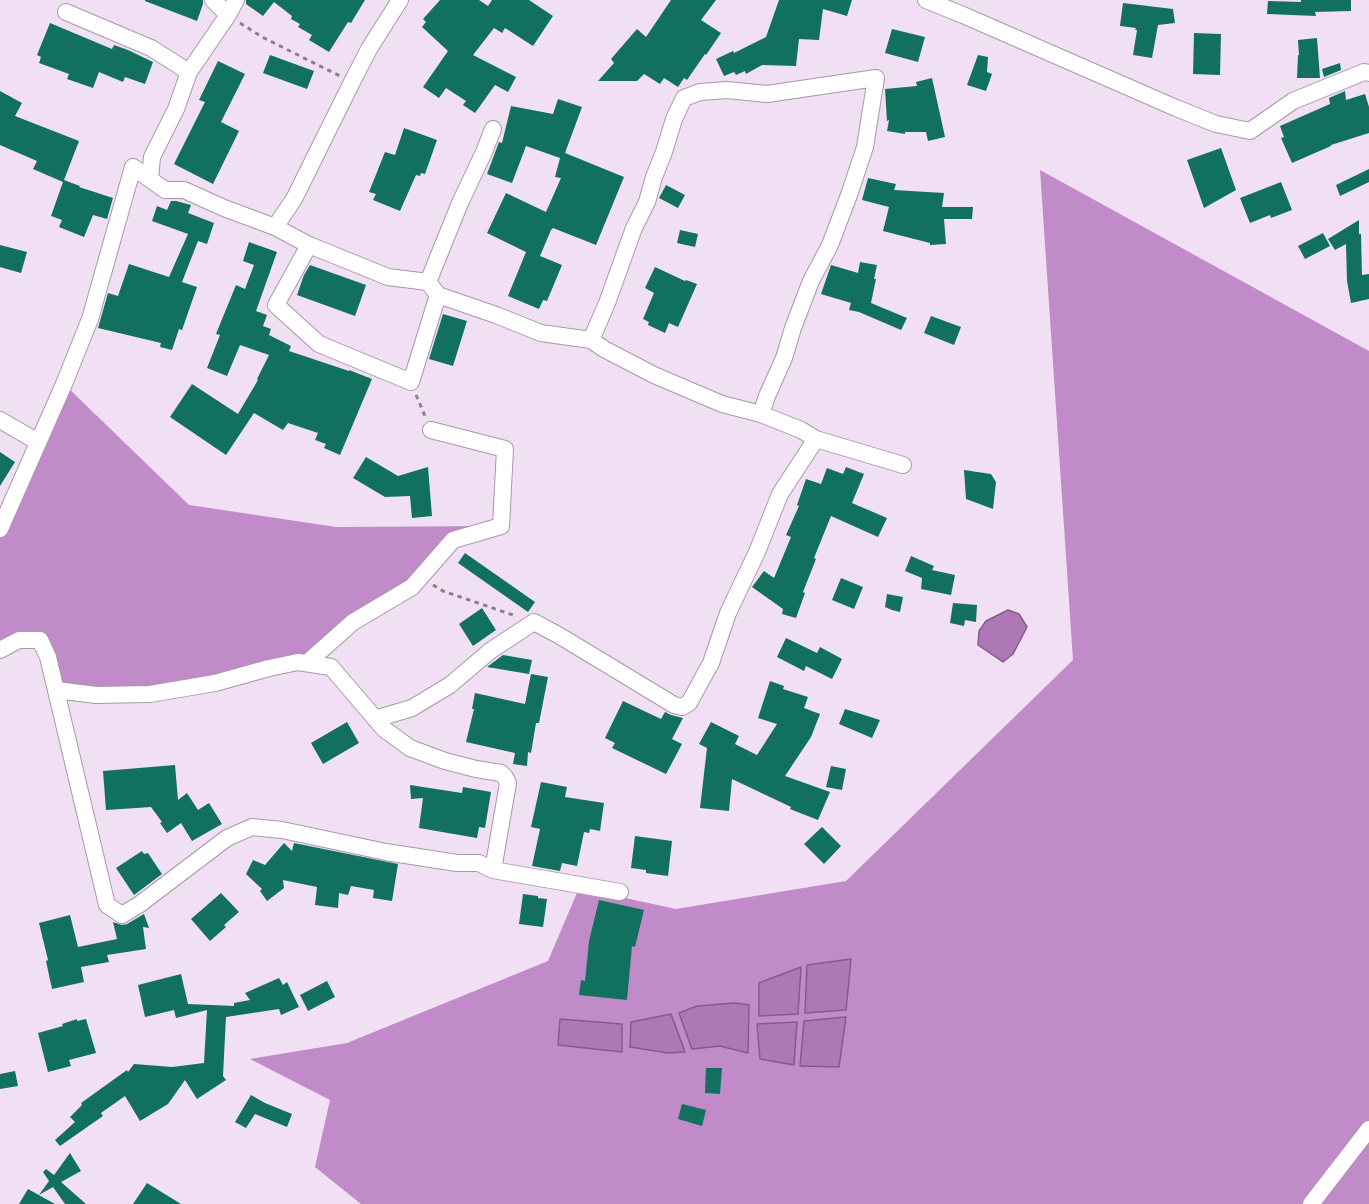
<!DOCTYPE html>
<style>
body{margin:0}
canvas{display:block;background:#f1dff3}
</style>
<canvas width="1369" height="1204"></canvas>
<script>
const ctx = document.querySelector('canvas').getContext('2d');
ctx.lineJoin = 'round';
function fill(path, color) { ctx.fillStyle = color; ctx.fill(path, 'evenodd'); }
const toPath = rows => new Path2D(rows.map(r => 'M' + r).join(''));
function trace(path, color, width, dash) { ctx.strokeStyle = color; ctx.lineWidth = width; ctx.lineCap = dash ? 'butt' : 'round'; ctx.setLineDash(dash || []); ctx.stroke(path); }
const forest = toPath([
 [1040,170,1369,351,1369,1204,361,1204,315,1167,330,1100,250,1059,347,1043,548,961,579,888,676,909,846,881,1073,660],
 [64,384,189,505,336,527,501,526,453,540,412,587,308,662,215,683,56,690,40,640,0,650,0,530]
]);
const water = toPath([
 [1008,610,1019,614,1027,627,1013,654,1003,662,978,645,979,631,986,621,1008,610],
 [851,959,846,1010,805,1013,807,965,851,959],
 [801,967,798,1014,759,1016,759,983,801,967],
 [735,1003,749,1005,748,1053,720,1046,692,1049,679,1013,697,1006,735,1003],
 [671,1014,685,1052,668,1053,630,1047,631,1022,671,1014],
 [846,1017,839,1067,800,1066,804,1021,846,1017],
 [560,1019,622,1024,622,1052,558,1045,560,1019],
 [797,1022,794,1065,760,1059,757,1024,797,1022]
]);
const building = toPath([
 [145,0,203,0,203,4,197,21,145,1],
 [246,0,365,0,351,23,348,22,329,52,309,40,312,35,298,27,300,24,291,19,292,16,274,2,263,16,246,4],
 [440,0,479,0,488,6,492,0,529,0,553,16,533,46,505,28,502,33,494,28,473,55,516,77,508,92,495,85,475,113,463,105,466,101,446,88,439,98,423,87,448,51,422,27,426,22,423,19],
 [671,0,716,0,701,20,721,33,706,55,705,54,687,80,684,78,678,87,664,78,660,84,644,74,637,81,598,81,614,63,611,59,637,29,646,37],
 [779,0,852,0,847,16,823,9,819,40,799,39,796,66,762,65,746,74,745,71,736,75,734,72,724,76,716,59,733,51,734,53,766,37],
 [1301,0,1351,0,1351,11,1315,12,1316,16,1267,14,1268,1,1301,2],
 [1123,3,1173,9,1175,23,1158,25,1152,58,1133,55,1137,30,1135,30,1136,28,1120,26],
 [50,23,112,49,114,45,128,50,153,62,145,84,125,77,123,82,99,72,93,88,67,79,69,74,39,63,41,57,37,55],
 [892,29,925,37,918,62,885,53],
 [1194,33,1221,34,1220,75,1193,74],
 [1317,38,1320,78,1297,78,1298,55,1299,55,1298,40],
 [270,55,314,71,307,89,263,73],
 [978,55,988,57,987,72,992,74,986,91,967,85],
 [218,61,245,74,221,122,239,131,213,184,174,164,205,102,199,100],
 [1340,63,1341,70,1324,77,1322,69],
 [932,78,945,137,928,141,926,132,905,132,905,134,887,131,889,120,887,121,885,89,917,86,916,82],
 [0,91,22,103,15,116,79,141,64,180,80,186,79,187,113,198,107,219,93,215,84,237,59,227,62,220,51,216,63,182,33,169,37,161,0,145],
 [1345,91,1346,100,1365,94,1369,107,1369,133,1331,145,1331,146,1292,163,1281,138,1284,137,1280,126,1330,104,1329,98],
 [558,99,582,107,565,153,624,177,596,245,553,228,551,230,540,256,562,265,547,301,543,300,539,309,508,296,526,252,487,233,506,193,546,212,561,178,555,177,560,158,526,146,512,183,487,174,499,142,502,143,511,106,553,114],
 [404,128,437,140,425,174,421,173,420,176,416,175,400,211,373,200,376,194,369,192,385,152,395,155],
 [1221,148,1236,190,1204,208,1187,160],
 [1369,169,1369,182,1340,196,1336,185],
 [868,178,896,184,894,190,944,193,942,207,973,207,972,219,944,219,946,244,930,245,930,243,883,231,889,207,862,200],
 [1281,182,1292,210,1271,218,1270,215,1250,223,1240,198],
 [666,185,685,195,678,208,659,198],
 [171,201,176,201,191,205,188,213,214,223,207,244,198,241,182,282,197,287,182,330,179,329,172,350,160,347,161,343,98,328,108,293,118,296,129,264,169,277,188,234,152,221,157,206,167,210],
 [1359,220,1359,234,1361,234,1362,275,1369,274,1369,299,1351,303,1347,281,1346,244,1335,250,1328,239],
 [680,230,698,234,695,247,677,243],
 [1323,233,1330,246,1305,259,1298,246],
 [249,242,277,252,256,311,267,315,263,326,271,329,269,335,291,346,289,351,349,371,349,370,372,379,340,455,324,448,326,444,315,440,318,433,288,423,283,430,254,413,226,455,170,417,192,384,238,414,258,380,257,379,269,355,240,345,227,376,207,368,220,335,216,334,236,285,245,289,254,265,243,261],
 [0,245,27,252,21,273,0,267],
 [860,262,877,265,874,279,876,279,871,303,907,318,901,330,859,312,849,310,851,303,821,294,831,265,858,273],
 [310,265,366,285,355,316,297,295,304,275],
 [655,267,685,281,686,280,697,284,678,327,669,323,665,333,648,325,649,322,643,319,654,293,645,288],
 [443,314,467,321,453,366,429,359],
 [931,316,961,327,954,345,924,333],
 [0,452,15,462,0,486],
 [366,457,398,476,428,467,432,516,412,518,410,496,385,497,353,478],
 [846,467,864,474,852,503,887,518,878,537,831,516,814,558,816,559,803,592,805,593,796,618,782,614,783,609,752,587,764,571,774,578,791,537,786,535,799,506,797,505,806,479,821,484,827,468,843,474],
 [964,470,991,474,996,482,993,509,966,499],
 [465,553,535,602,528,612,458,563],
 [911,556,934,566,932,570,955,575,951,595,921,589,922,578,905,571],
 [841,578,863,587,854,609,832,600],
 [887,594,903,597,900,612,892,610,885,607],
 [953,603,977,605,976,622,965,620,964,626,950,623],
 [482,608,496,630,473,646,459,624],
 [786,638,817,653,820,647,842,659,832,679,806,666,804,671,777,657],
 [503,655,532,660,529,674,487,667],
 [531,674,548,677,539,723,536,723,531,753,528,752,527,766,513,764,515,753,466,742,474,709,472,709,475,693,525,704],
 [770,681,784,686,783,689,808,697,804,708,820,714,811,737,785,776,830,792,818,820,790,809,791,807,732,779,729,811,700,808,707,748,699,744,711,722,739,736,735,744,757,755,777,724,758,718],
 [623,701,661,719,665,712,671,715,683,718,672,739,682,744,666,774,612,748,615,743,605,738],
 [845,709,880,720,872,738,839,724],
 [347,722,359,743,323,764,311,743],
 [175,765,178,800,187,793,198,810,209,803,222,824,192,841,181,823,167,833,160,823,162,822,151,807,106,810,103,771],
 [831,766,846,769,842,790,826,787],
 [541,782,567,787,565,797,604,803,600,831,590,829,589,833,584,832,577,866,562,863,560,871,532,866,540,829,531,827],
 [410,785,462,793,463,787,491,792,485,828,479,827,477,838,419,828,423,798,411,799],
 [822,827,841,846,824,864,804,844],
 [635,836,672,841,668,876,646,873,646,870,631,868],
 [284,843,292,851,294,843,398,864,392,901,373,898,374,890,351,886,348,895,339,893,338,908,315,905,317,887,283,880,284,888,267,901,260,891,262,889,246,874,253,860,265,865],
 [142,851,144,854,148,853,162,874,134,895,116,868],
 [221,893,239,912,224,925,226,927,210,941,191,919],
 [523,894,538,896,538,898,547,899,543,927,519,924],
 [599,900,644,910,635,947,632,946,627,1000,579,995,581,980,585,981,589,941],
 [144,914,149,928,143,927,146,949,107,955,109,962,81,967,84,982,52,989,46,961,48,960,39,923,70,915,78,947,117,939,113,922,122,925,127,924],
 [181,974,188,1004,234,1006,234,1003,250,1000,245,993,279,978,283,985,287,982,299,1007,281,1015,279,1009,226,1017,223,1076,226,1080,197,1099,185,1080,168,1104,140,1121,125,1096,101,1113,103,1116,60,1146,55,1140,75,1122,70,1117,82,1105,81,1103,127,1070,128,1072,134,1064,172,1067,204,1063,207,1010,176,1018,174,1010,145,1017,138,985],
 [327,981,335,997,308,1011,300,995],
 [77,1019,77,1021,86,1019,96,1053,69,1060,71,1066,48,1072,38,1033,63,1026,62,1024],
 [706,1068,722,1068,720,1094,705,1093],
 [15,1071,18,1086,0,1089,0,1074],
 [251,1095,265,1103,292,1114,287,1127,255,1114,246,1128,235,1122],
 [682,1104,706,1110,702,1126,678,1119],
 [70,1153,81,1171,61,1182,86,1204,65,1204,53,1187,39,1195,49,1181,43,1172,46,1169,54,1175],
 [147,1183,181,1204,133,1204],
 [28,1189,55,1204,19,1204]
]);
const path = toPath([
 [240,23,262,37,340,76],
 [416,395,425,416],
 [433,585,443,591,516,616]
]);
const street = toPath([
 [213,0,228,15],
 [926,0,963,15,1176,108,1216,124,1250,131,1293,101,1364,72,1369,73],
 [66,12,151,48,189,72],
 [150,179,152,157,176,109,189,72,228,15,236,0],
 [275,227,309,245,388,277,428,282,438,295,496,315,541,333,591,340,604,349,654,375,722,404,761,414,801,430,816,439,903,465],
 [309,245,276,305,319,344,411,382,438,295],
 [428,282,460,203,484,152,493,129],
 [591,340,607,303,634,228,647,202,654,177,664,152,674,119,684,98,700,92,727,90,767,94,876,78,865,147,849,195,830,245,811,281,793,328,784,358,767,396,761,414],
 [0,420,38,442],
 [0,529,64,384,90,319,133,167,165,190,184,190,224,208,275,227,294,199,352,82,369,49,400,0],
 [0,650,19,640,40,640,48,657,107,905,122,915,140,904,227,838,252,827,282,830,386,852,457,863,479,863,493,870,620,892],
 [308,662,353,622,412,587,453,540,501,526,505,449,431,430],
 [56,690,96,695,150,694,215,683,269,668,298,662,331,667,384,729,410,748,445,761,476,769,501,773,505,777,508,783,493,870],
 [375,719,412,708,450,685,490,651,534,622,560,636,674,705,682,707,689,703,711,663,728,613,757,552,780,494,816,439],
 [1311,1204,1369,1129]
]);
fill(forest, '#c18ac9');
fill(water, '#ae78b6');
trace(water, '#845c8a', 1.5);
fill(building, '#12705e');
trace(street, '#a898aa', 18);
trace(path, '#8c7f8d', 3, [4.5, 4.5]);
trace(street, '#fff', 16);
</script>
